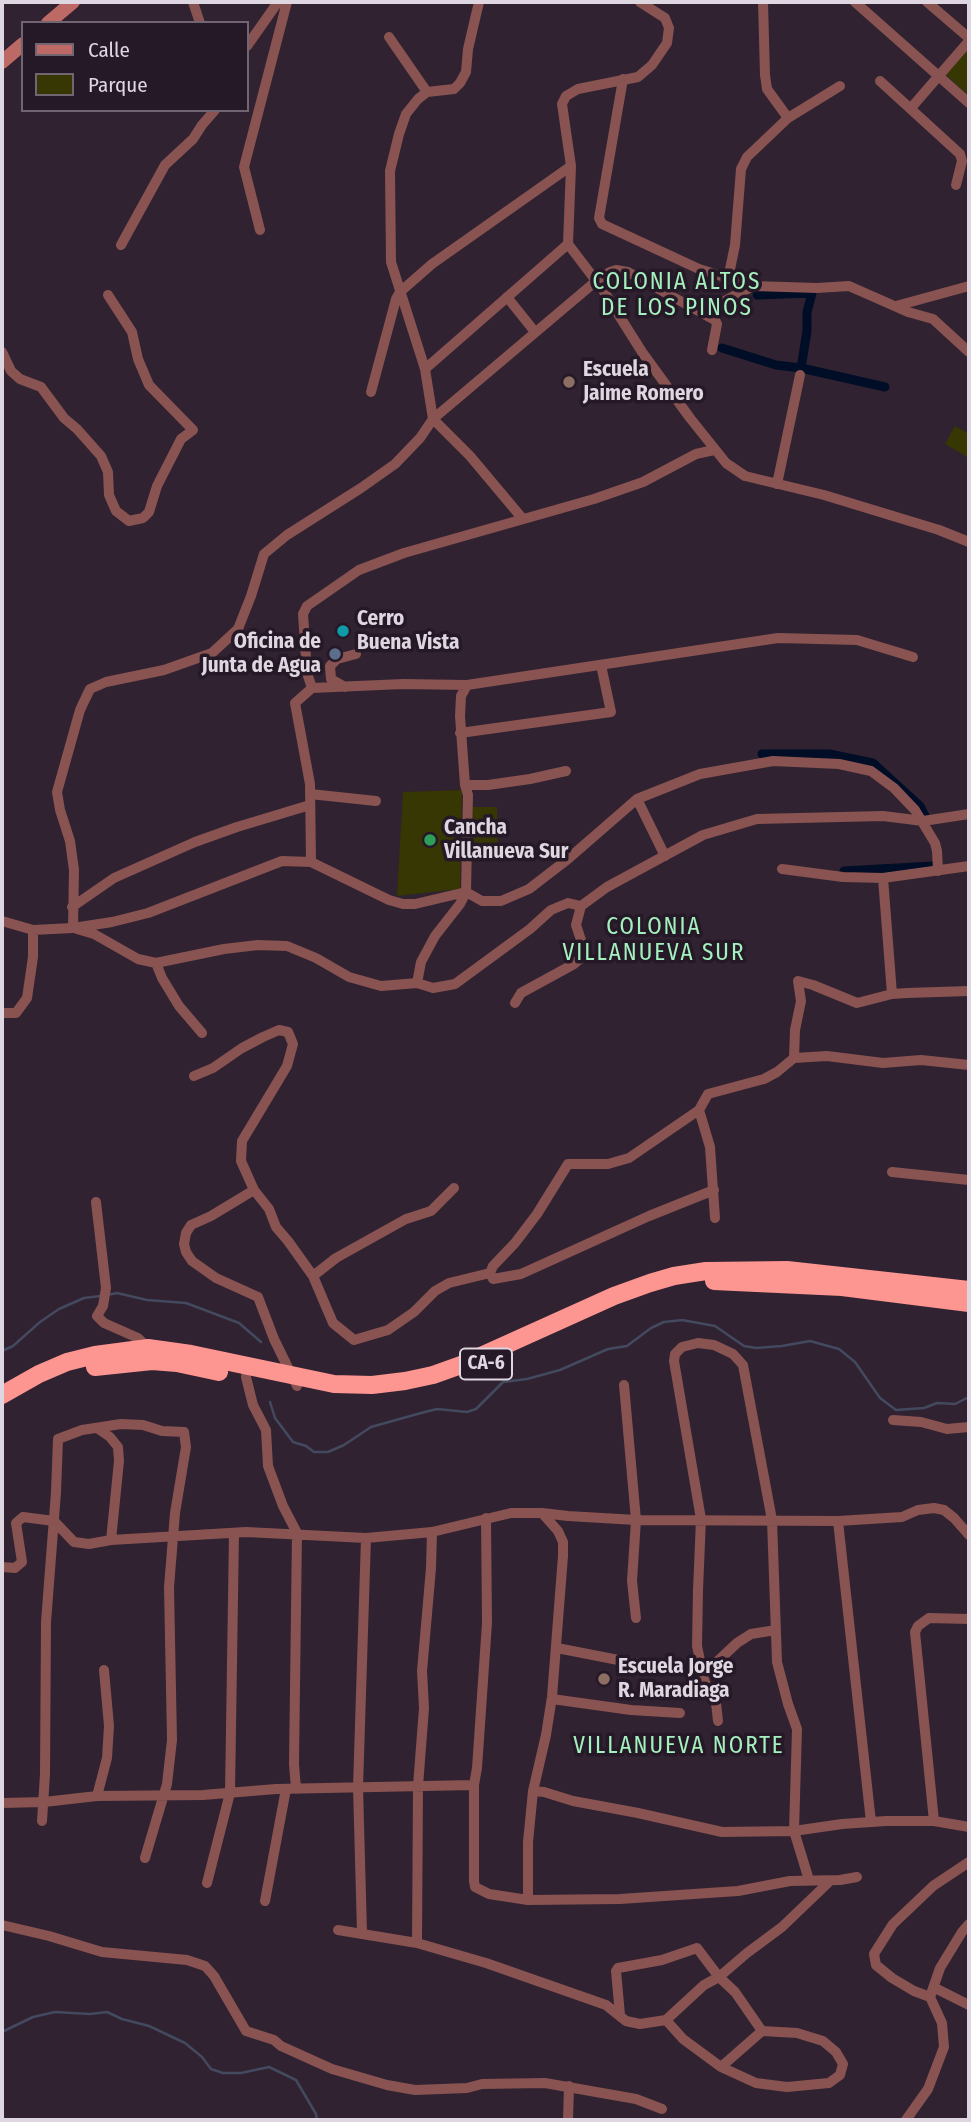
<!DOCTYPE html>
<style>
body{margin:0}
#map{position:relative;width:971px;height:2122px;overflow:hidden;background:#302231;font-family:"Fira Sans Condensed",sans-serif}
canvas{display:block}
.frame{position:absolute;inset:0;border:4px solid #ded6e0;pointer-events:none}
.legend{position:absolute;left:21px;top:21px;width:228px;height:91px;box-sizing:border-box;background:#261927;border:2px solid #706571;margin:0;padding:9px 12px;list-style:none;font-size:21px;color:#ded6e0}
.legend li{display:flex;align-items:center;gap:14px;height:35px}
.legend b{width:35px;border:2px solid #706571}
</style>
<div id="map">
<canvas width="971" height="2122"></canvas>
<div class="frame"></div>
<ul class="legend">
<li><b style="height:9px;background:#bd6a67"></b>Calle</li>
<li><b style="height:19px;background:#363703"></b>Parque</li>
</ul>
</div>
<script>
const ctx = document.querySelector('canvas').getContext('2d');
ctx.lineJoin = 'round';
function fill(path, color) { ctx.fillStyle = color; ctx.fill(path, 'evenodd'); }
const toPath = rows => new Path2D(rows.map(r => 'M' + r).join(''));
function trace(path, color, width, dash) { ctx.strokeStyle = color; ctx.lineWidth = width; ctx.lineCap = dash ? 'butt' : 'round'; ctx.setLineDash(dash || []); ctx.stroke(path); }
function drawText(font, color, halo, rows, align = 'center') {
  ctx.font = font + ' "Fira Sans Condensed",sans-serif'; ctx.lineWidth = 7; ctx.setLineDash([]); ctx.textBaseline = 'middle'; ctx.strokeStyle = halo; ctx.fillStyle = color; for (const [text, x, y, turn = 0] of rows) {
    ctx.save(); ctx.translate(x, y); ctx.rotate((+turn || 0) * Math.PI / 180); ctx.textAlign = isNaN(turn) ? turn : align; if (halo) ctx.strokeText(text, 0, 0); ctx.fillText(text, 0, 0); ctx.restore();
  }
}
const green = toPath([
 [969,47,969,96,945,74],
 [955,426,969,434,969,458,945,444],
 [462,790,460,889,397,896,403,792],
 [473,807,497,807,498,850,471,849]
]);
const stream = toPath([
 [107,1295,117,1293,147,1300,186,1303,239,1323,261,1342],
 [2,1351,13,1346,40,1322,59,1309,84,1298,101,1296],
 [270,1402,275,1418,293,1442,306,1446,314,1452,328,1452,344,1445,371,1427,421,1413,437,1409,467,1412,476,1409,503,1382,527,1379,560,1370,608,1349,627,1346,651,1328,664,1322,682,1320,715,1326,744,1346,756,1348,782,1346,810,1341,839,1349,855,1362,880,1398,896,1410,924,1408,937,1403,955,1404,969,1397],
 [2,2032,33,2017,55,2012,90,2014,107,2012,122,2019,149,2026,185,2043,202,2057,211,2069,223,2073,241,2073,269,2067,296,2080,316,2114,317,2120]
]);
const canal = toPath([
 [722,348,776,365,801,368,807,331,807,312,812,293,757,295],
 [800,371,801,368,885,387],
 [762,754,829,754,873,763,920,806,925,816],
 [844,871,933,866]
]);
const street = toPath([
 [193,2,200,23],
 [479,2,468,49,466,72,460,83,454,89,427,92,418,99,406,114,399,134,390,171,391,262,425,369,433,419,470,456,522,518],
 [763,2,765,75,767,89,788,118],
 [855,2,969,103],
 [927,2,969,38],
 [389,37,427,92],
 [247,46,278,2],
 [623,79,599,218,602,224,699,269,753,286,817,288,849,286,908,312,933,319,969,352],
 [880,81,960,154,962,161,956,185],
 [911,108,969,41],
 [260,230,244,167,287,2],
 [568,244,571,166,562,104,566,96,578,89,638,77,652,65,667,43,669,28,665,18,640,2],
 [121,245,165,165,193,139,202,125,215,110],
 [728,279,735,245,741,169,747,157,788,118,840,86],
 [507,297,535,332],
 [896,306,969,286],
 [702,313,715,320,717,324,712,350],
 [2,352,11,371,20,379,41,387,64,418,77,429,101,456,108,472,109,495,116,511,129,521,143,518,149,512,157,486,181,439,193,430,149,385,138,359,132,332,108,295],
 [425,369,568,244,603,290,642,352,690,418,726,463,745,476,824,495,939,530,969,542],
 [371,392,396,299,400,292,432,264,571,166],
 [714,450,696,454,643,482,594,499,404,553,359,570,307,606,303,614,307,673,312,688,403,684,467,685,778,638,857,640,913,657],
 [777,484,800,375],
 [345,687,331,679,330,666,337,659,356,654],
 [460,733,611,712,601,665],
 [465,785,488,785,530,779,566,771],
 [310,794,376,801],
 [637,799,665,856],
 [311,862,310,784,295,703,312,688],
 [782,869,843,877,883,878,969,866],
 [883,878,892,994],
 [72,907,114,878,195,842,237,827,310,805],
 [2,921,33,930,73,928,112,922,148,913,282,861,311,862,389,900,403,904,415,904,466,892,482,901,501,901,529,889,568,859,637,799,700,774,773,761,839,764,871,771,894,788,915,810,935,843,937,851,938,871],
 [73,928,74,870,70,841,60,810,57,792,80,710,90,689,106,682,164,670,212,653,238,629,251,596,264,554,287,535,361,488,395,464,420,438,433,419,595,282,610,272,616,270,628,272,702,313,753,286],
 [77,929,94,934,138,959,156,963,224,949,258,945,287,946,316,958,349,977,381,986,417,983,433,988,455,984,530,929,551,910,568,903,581,906],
 [156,963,162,978,179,1006,202,1033],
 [417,983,421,962,435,936,460,904,466,892,468,795,465,785,460,716,461,696,467,685],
 [515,1003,521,993,574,964,583,956,584,949,576,925,581,906,607,887,703,835,757,819,883,816,923,821,969,814],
 [2,1013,16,1013,27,998,33,957,33,930],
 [794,1058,795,1030,801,1001,798,981,813,985,857,1003,892,994,907,993,969,991],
 [194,1076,213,1068,242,1048,263,1037,279,1030,288,1032,293,1044,287,1066,242,1141,241,1161,254,1190,269,1209,276,1227,288,1241,313,1276,333,1323,354,1340,388,1330,414,1312,435,1291,449,1283,490,1273,493,1279,521,1274,649,1216,714,1190],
 [892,1172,969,1180],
 [254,1190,211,1216,191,1225,186,1233,184,1244,186,1252,192,1261,216,1278,258,1297,274,1339,297,1386],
 [96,1202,106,1288,103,1306,97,1316,104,1323,138,1338,148,1348],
 [715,1218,710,1147,699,1110,708,1094,764,1079,777,1072,794,1058,827,1056,883,1063,921,1060,969,1065],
 [490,1273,493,1266,515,1243,537,1214,568,1164,608,1164,629,1158,699,1110],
 [313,1276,336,1258,379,1234,406,1219,431,1211,454,1188],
 [247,1366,246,1377,253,1405,266,1430,268,1466,283,1506,297,1533,294,1764,296,1789],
 [624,1385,636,1520,632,1581,636,1618],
 [893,1420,921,1422,947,1429,969,1427],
 [97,1428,110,1437,118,1447,119,1461,111,1540],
 [486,1518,487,1623,477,1768,474,1785,474,1881,475,1887,489,1894,528,1900,620,1899,738,1891,790,1881,840,1880,857,1877],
 [838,1521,871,1822],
 [2,1567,15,1568,22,1562,16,1523,23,1517,54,1521,74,1542,89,1544,111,1540,246,1532,366,1538,432,1532,511,1513,542,1513,568,1516,636,1520,838,1521,902,1517,918,1510,934,1508,944,1510,954,1518,969,1535],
 [557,1648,654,1667],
 [703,1675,737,1643,751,1634,776,1630],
 [552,1699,631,1710,680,1713],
 [718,1721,716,1703,704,1680,697,1646,698,1590,701,1519,674,1361,675,1354,682,1347,698,1343,714,1345,733,1354,743,1365,772,1520,777,1662,788,1704,797,1729,794,1831,809,1880],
 [533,1791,544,1792,573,1801,638,1813,722,1832,794,1831,842,1824,886,1821,934,1821,969,1827],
 [97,1796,107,1758,109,1726,104,1670],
 [2,1803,44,1802,97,1796,203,1795,276,1789,474,1785],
 [42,1821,45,1774,46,1622,56,1492,58,1439,82,1430,121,1424,143,1425,162,1431,184,1432,186,1447,175,1513,169,1587,172,1740,167,1784,145,1858],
 [934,1821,915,1632,918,1626,929,1618,969,1619],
 [207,1883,230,1793,234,1533],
 [528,1900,528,1842,533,1791,546,1735,552,1697,563,1556,563,1542,558,1531,542,1513],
 [265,1901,286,1789],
 [2,1925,49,1936,102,1952,187,1960,205,1966,214,1976,246,2031,274,2040,281,2046,332,2069,387,2085,415,2090,467,2088,482,2084,545,2083,636,2099,662,2109],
 [338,1930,417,1943,486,1963,606,2005,626,2021,640,2024,666,2020,704,1985,719,1977,747,1953,782,1927,830,1881],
 [362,1932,358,1787,366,1538],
 [417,1943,418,1786,424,1708,422,1671,431,1568,432,1532],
 [935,1988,969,2005],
 [930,1997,914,1991,892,1978,876,1965,874,1954,893,1924,933,1886,969,1862],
 [620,2015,616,1971,618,1968,662,1960,697,1948,719,1977,735,1992,762,2031],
 [666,2020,683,2039,721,2067,756,2083,787,2087,829,2083,840,2075,843,2064,836,2052,823,2041,797,2033,762,2031,721,2067],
 [568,2120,569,2086],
 [906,2120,928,2089,944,2047,942,2023,930,1997,940,1968,962,1932,969,1924]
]);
const secondary = toPath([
 [48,23,73,2],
 [2,62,23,44]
]);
const highway = toPath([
 [714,1281,842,1287,969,1303],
 [95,1367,152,1361,177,1363,219,1372],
 [2,1395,39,1374,67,1362,95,1355,148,1348,191,1354,334,1384,372,1385,405,1381,433,1375,461,1365,614,1296,650,1283,674,1276,706,1271,787,1270,969,1290]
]);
const markers = [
 [569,382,7,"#8d6e63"],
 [343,631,7,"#0f9aa8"],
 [335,654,7,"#5c6f8a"],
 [430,840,7,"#2e9e5b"],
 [604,1679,7,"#8d6e63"]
];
const shields = [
 [486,1364,52]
];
const shieldNames = [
 ["CA-6",486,1364]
];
const poiNames = [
 ["Escuela",583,370],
 ["Jaime Romero",583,394],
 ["Cerro",357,619],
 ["Buena Vista",357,643],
 ["Oficina de",321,642,"right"],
 ["Junta de Agua",321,666,"right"],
 ["Cancha",444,828],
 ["Villanueva Sur",444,852],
 ["Escuela Jorge",618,1667],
 ["R. Maradiaga",618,1691]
];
const neighbourhoodNames = [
 ["COLONIA ALTOS",677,283],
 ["DE LOS PINOS",677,309],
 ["COLONIA",654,928],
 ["VILLANUEVA SUR",654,954],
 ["VILLANUEVA NORTE",679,1747]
];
fill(green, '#363703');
trace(stream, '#43495e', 2.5);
trace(canal, '#000d26', 9);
trace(street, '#885351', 10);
trace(secondary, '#bd6a67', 14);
trace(highway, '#fd9591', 18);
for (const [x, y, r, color] of markers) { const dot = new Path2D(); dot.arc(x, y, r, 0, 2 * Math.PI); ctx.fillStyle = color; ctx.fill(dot); trace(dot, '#261927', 2.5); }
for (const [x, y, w] of shields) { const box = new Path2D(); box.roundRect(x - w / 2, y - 15.5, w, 31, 5); ctx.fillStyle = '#261927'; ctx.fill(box); trace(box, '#ded6e0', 2); }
drawText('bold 19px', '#ded6e0', null, shieldNames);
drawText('bold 21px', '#ded6e0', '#261927', poiNames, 'left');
ctx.letterSpacing = '2px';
drawText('23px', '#a5f0bf', '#261927', neighbourhoodNames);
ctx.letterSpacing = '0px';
</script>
